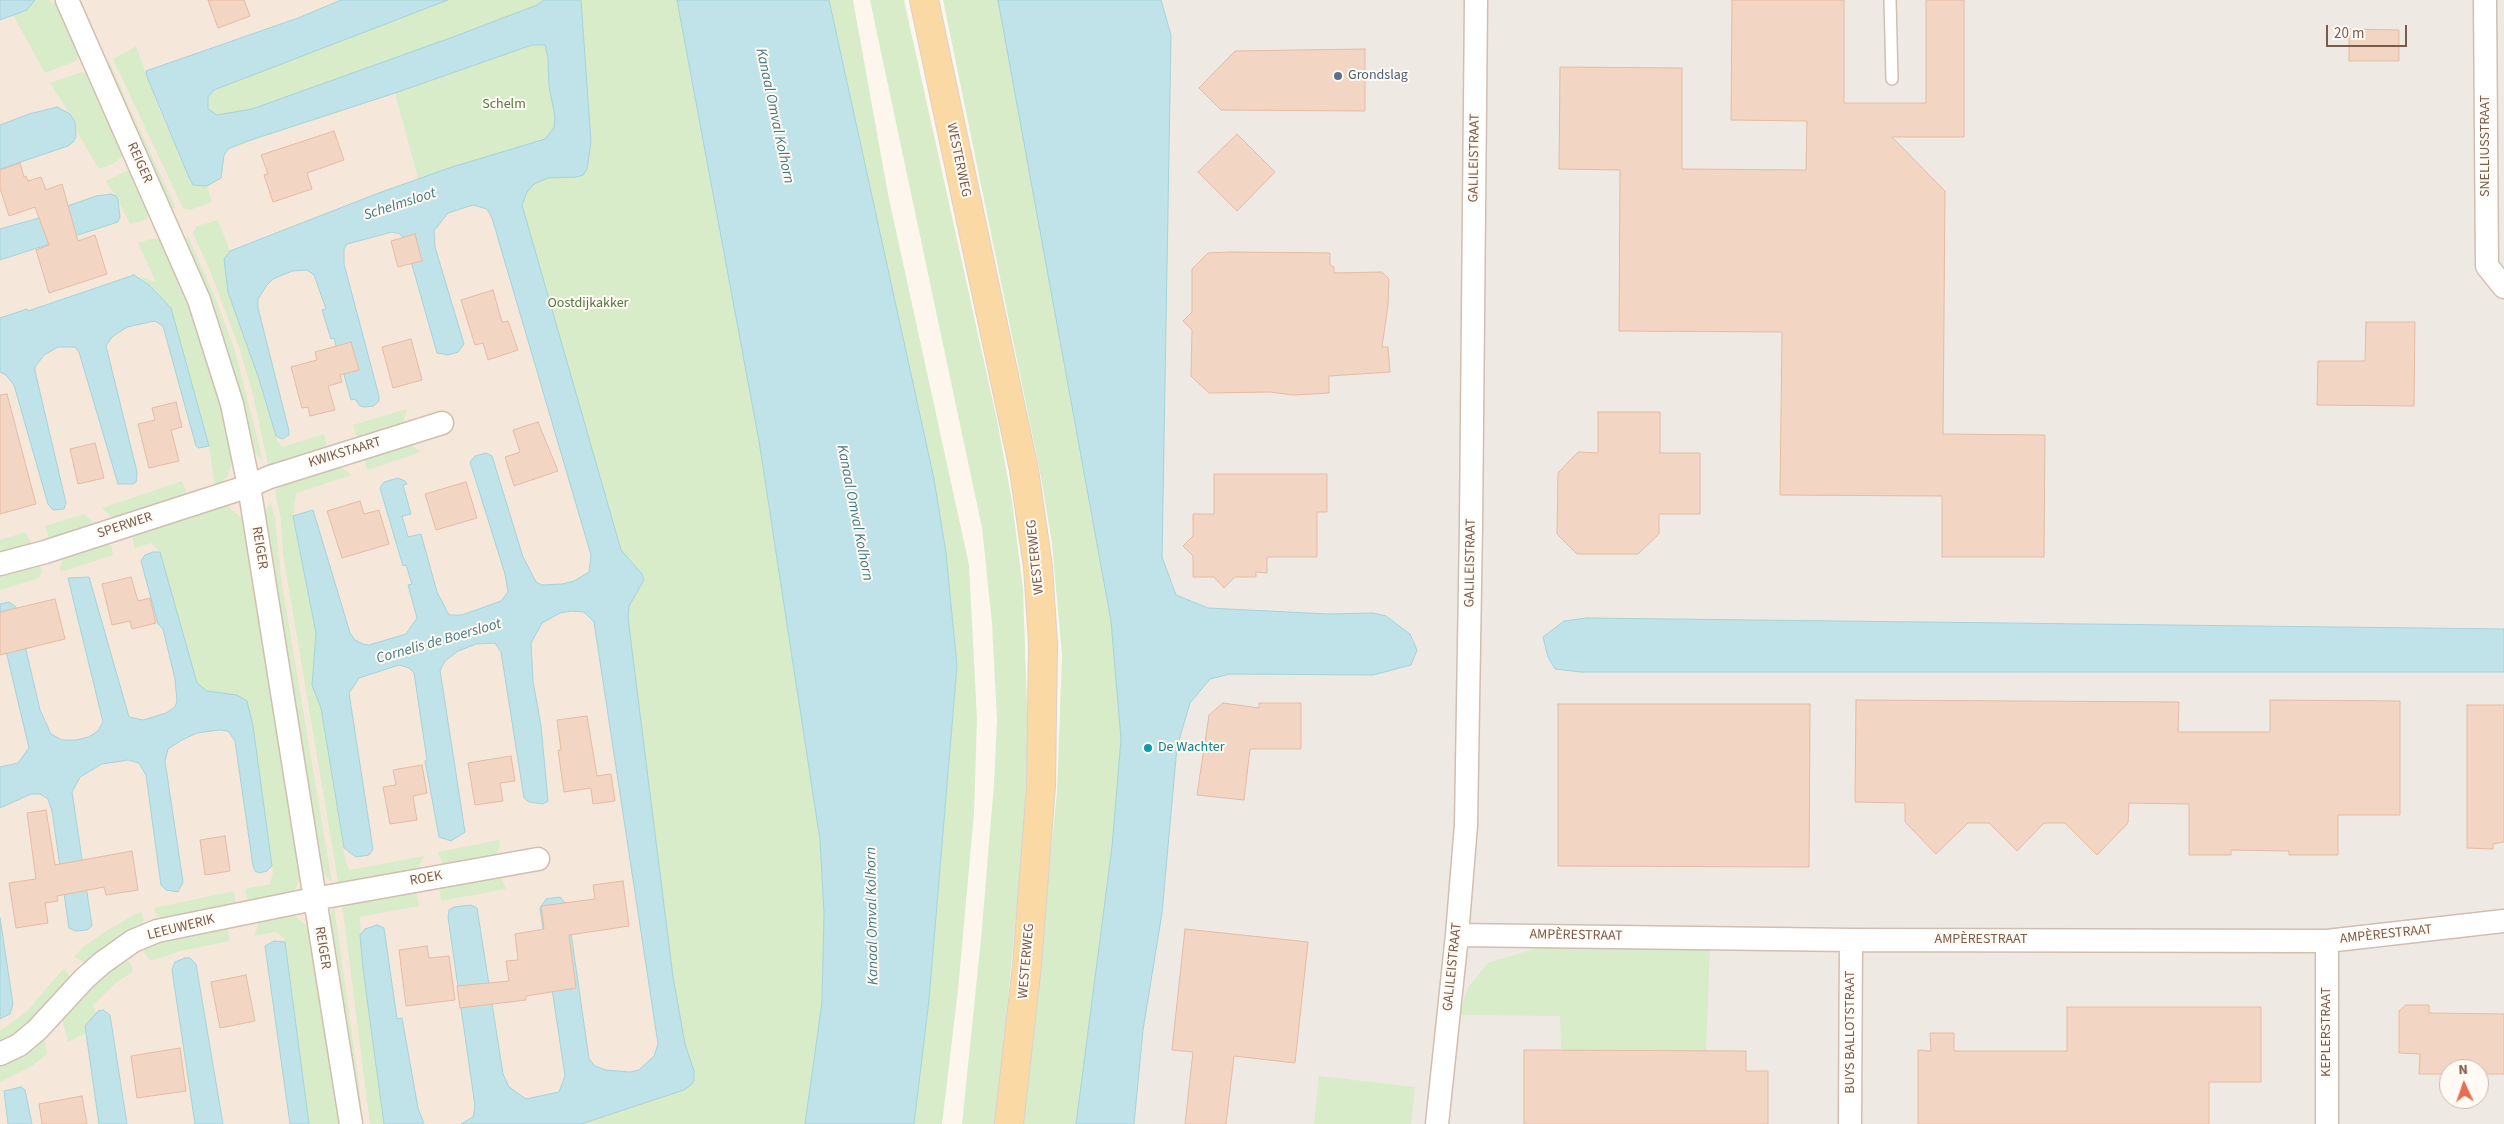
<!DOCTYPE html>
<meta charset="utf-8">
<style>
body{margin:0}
#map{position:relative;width:2504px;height:1124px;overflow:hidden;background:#fdf6ec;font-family:"Source Sans 3",sans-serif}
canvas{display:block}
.north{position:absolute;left:2439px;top:1059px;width:50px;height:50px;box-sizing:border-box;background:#fffaf3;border:1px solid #cabbb1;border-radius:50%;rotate:357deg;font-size:14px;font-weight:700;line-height:20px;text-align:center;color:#7a5c4d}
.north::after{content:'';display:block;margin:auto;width:18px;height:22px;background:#e76f51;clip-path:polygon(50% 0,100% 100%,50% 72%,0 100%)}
.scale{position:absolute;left:2326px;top:25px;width:81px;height:22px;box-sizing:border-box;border:2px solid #7a5c4d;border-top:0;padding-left:6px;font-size:15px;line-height:18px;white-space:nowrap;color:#7a5c4d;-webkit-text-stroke:4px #fffaf3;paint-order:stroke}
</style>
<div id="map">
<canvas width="2504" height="1124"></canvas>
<div class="north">N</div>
<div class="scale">20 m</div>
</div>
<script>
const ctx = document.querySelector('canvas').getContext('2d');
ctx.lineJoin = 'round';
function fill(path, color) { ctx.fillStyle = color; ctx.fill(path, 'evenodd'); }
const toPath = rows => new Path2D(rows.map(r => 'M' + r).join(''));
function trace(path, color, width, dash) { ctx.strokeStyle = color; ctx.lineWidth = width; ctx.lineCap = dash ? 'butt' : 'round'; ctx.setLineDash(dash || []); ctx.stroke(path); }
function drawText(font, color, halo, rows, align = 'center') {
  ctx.font = font + ' "Source Sans 3",sans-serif'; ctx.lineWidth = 4; ctx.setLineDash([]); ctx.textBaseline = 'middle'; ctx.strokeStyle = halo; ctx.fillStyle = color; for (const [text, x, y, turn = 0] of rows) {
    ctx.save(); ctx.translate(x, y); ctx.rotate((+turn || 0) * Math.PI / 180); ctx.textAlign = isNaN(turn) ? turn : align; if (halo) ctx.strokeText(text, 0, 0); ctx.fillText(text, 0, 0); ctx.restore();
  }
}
const residential = toPath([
 [0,0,632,0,662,574,716,1067,623,1124,0,1124]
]);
const industrial = toPath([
 [957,0,2504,0,2504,1124,1046,1124,1075,602],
 [2449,1069,2479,1069,2479,1099,2449,1099]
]);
const green = toPath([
 [35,0,50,0,52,4,55,2,80,55,76,61,45,73,13,15,27,10],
 [448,0,544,0,537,5,453,37,252,109,217,115,208,109,208,97,214,90],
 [581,0,677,0,759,441,820,840,824,913,822,1002,805,1124,581,1124,684,1090,694,1071,685,1044,673,977,628,618,629,606,644,580,642,574,621,550,522,205,527,192,534,184,548,178,577,177,591,142],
 [829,0,853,0,888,194,969,565,977,719,974,813,958,990,942,1124,914,1124,929,1000,957,666,946,553,934,479],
 [870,0,904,0,997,420,1012,501,1023,589,1028,735,1024,832,996,1124,962,1124,981,939,994,784,997,720,992,623,982,528],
 [943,0,998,0,1111,621,1121,739,1112,847,1076,1124,1023,1124,1057,792,1062,655,1052,544,1041,477],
 [532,45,544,45,548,58,549,86,555,117,554,128,551,135,538,143,418,178,395,93],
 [136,46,159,109,188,175,193,185,207,186,212,202,190,210,183,208,113,59],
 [109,61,127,102,176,208,170,208,105,65],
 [81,72,89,75,125,154,113,164,99,169,76,130,75,122,50,83],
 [131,169,151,212,145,220,130,224,116,196,106,181],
 [218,220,230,251,227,253,228,292,259,379,277,440,282,447,324,434,326,443,324,450,281,465,268,464,252,391,239,347,211,273,193,233,197,226],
 [188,236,216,300,235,351,263,461,251,448,184,240],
 [151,239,162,239,191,310,224,413,233,459,227,477,215,488,209,445,171,308,139,276,156,282,138,243],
 [407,409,403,423,395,428,363,438,356,435,353,425],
 [406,441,421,452,367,470,365,462,367,454],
 [337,464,352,475,296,493,293,516,316,633,312,685,321,708,345,859,349,870,424,856,415,874,339,887,283,554,281,520,275,491,287,479],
 [182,481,187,493,185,499,114,520,102,508],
 [225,504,243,519,301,878,295,889,288,894,248,905,245,889,270,884,273,872,253,726,247,701,237,695,207,691,197,683,160,552,151,543,135,548,132,537,136,531],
 [271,504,275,518,281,578,332,882,321,872,264,518,267,507],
 [84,514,91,520,94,527,57,540,48,536,45,526],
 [25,532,32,544,31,549,0,557,0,540],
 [105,542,111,545,113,555,61,572,60,567,65,554],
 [39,562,42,572,39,578,0,590,0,574],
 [499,840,500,846,494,858,445,869,438,852],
 [501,877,506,889,441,901,439,885],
 [416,889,419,906,360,917,363,969,384,1124,370,1124,342,904],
 [234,891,236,908,164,922,155,913,154,908],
 [334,906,358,1077,363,1124,359,1124,329,919],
 [141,911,144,920,138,931,89,965,74,957,83,947,109,929],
 [293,914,310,929,340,1124,309,1124,284,938,276,932,254,936,261,918],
 [227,925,230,941,180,951,151,961,144,953,147,944],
 [1537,948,1710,948,1706,1051,1561,1051,1560,1016,1460,1015,1467,989,1488,963],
 [123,958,131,964,133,972,118,981,93,1005,96,1014,85,1025,86,1033,68,1042,61,1016,80,995],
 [64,968,73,981,38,1021,0,1048,0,1031,27,1011],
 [44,1038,47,1054,32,1066,0,1082,0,1063],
 [1319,1076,1415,1087,1411,1124,1314,1124]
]);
const water = toPath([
 [0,0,35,0,27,10,0,20,0,0],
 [341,0,448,0,214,90,208,97,208,109,217,115,252,109,453,37,537,5,544,0,581,0,591,142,587,169,583,175,577,177,548,178,534,184,527,192,522,205,621,550,642,574,644,580,629,606,628,618,673,977,685,1044,694,1071,694,1080,691,1085,684,1090,581,1124,461,1124,473,1117,475,1106,448,917,449,910,454,907,471,905,477,908,503,1074,509,1087,526,1099,559,1092,565,1076,540,908,546,899,560,897,567,905,589,1059,595,1066,606,1070,630,1072,639,1070,654,1056,658,1044,594,622,584,612,571,611,560,613,542,623,531,643,533,681,541,726,548,801,543,804,529,802,524,798,501,652,495,643,476,644,458,651,445,661,440,670,465,832,451,841,439,837,425,761,427,760,414,673,409,668,399,665,359,678,349,693,373,849,369,855,356,857,344,848,321,708,312,685,316,633,293,516,313,510,350,633,355,640,363,644,369,645,406,634,417,618,408,585,412,584,406,565,403,566,380,488,384,482,398,478,405,481,407,484,403,485,411,514,402,516,408,537,421,534,437,592,449,615,462,615,501,601,508,592,505,574,470,462,475,456,486,453,492,456,523,557,536,582,542,585,562,584,574,581,589,572,591,555,492,218,487,209,473,205,448,213,434,231,435,247,464,344,458,352,448,355,437,353,405,240,400,234,392,232,347,244,344,249,344,264,379,396,379,401,374,406,364,407,360,406,355,399,351,400,334,338,331,339,322,310,326,309,314,275,307,270,292,271,273,279,267,285,258,299,258,308,289,431,289,435,282,439,276,436,259,379,228,292,224,259,230,251,376,194,449,168,545,139,554,128,555,117,549,86,548,58,545,45,532,45,395,93,248,141,228,149,224,155,221,178,207,186,193,185,188,175,147,77,146,71,298,18,341,0],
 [677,0,829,0,934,479,946,553,957,666,929,1000,914,1124,805,1124,822,1002,824,913,820,840,759,441,677,0],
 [998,0,1161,0,1171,35,1162,557,1176,595,1208,608,1328,614,1373,613,1386,616,1410,634,1417,650,1411,665,1373,675,1230,674,1210,679,1190,703,1177,747,1162,913,1143,1030,1134,1124,1076,1124,1112,847,1121,739,1111,621,998,0],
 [57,107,70,114,75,122,76,137,73,142,68,146,0,169,0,125,29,114,57,107],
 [111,194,116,196,118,200,120,217,118,222,0,260,0,229,39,218,39,216,96,196,111,194],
 [134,275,149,285,171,308,209,446,199,448,196,446,163,326,155,321,127,327,112,337,106,346,137,472,136,482,133,484,118,484,79,352,75,347,58,347,44,355,35,367,35,371,66,503,64,509,53,510,48,504,14,385,6,375,0,372,0,318,27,309,28,311,134,275],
 [153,552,160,552,197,683,207,691,237,695,247,701,253,726,272,866,267,871,259,873,255,871,253,866,235,741,228,731,219,730,197,733,182,740,168,749,165,761,183,882,178,892,166,890,161,885,146,775,139,763,128,760,102,764,80,777,72,792,92,926,87,930,75,931,69,928,52,811,48,799,40,794,31,794,0,808,0,767,18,763,29,748,2,634,0,604,9,602,16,607,40,710,51,734,62,740,76,740,89,737,98,731,103,722,68,578,89,577,129,717,143,720,166,713,175,707,177,701,175,679,163,629,158,624,141,561,145,555,153,552],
 [1587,618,2504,629,2504,672,1581,672,1555,669,1548,657,1543,637,1564,621,1587,618],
 [0,918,13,1004,10,1014,0,1019,0,918],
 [377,925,384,928,397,1019,402,1018,418,1108,424,1124,384,1124,363,969,360,935,365,929,377,925],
 [274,941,285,942,309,1124,290,1124,265,946,274,941],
 [185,958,190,958,196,964,223,1124,195,1124,172,970,175,962,185,958],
 [103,1010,110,1015,127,1124,99,1124,85,1026,98,1011,103,1010],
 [21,1087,25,1090,32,1124,8,1124,4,1091,21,1087]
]);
const building = toPath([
 [208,0,244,0,250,16,218,28,208,0],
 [1732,0,1844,0,1844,103,1926,103,1926,0,1964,0,1964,137,1892,137,1945,191,1943,434,2045,435,2044,557,1942,557,1942,496,1780,495,1782,332,1619,331,1620,170,1559,169,1560,67,1682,68,1682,169,1806,170,1807,121,1731,120,1732,0],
 [2349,29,2399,30,2399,61,2349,61,2349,29],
 [1365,49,1365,111,1221,110,1199,88,1235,51,1365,49],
 [334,131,344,160,307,173,312,189,273,202,264,175,268,174,261,155,334,131],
 [1237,134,1275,172,1237,211,1198,172,1237,134],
 [20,163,24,177,26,176,28,181,41,177,46,190,62,184,78,241,95,235,107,274,49,293,36,250,49,245,35,207,9,216,0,188,0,170,20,163],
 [415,234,422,261,398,267,391,241,415,234],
 [1231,252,1330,253,1330,265,1334,267,1334,273,1382,272,1389,279,1388,305,1382,347,1388,347,1390,372,1329,376,1329,393,1293,395,1270,392,1209,393,1191,376,1192,330,1183,321,1192,312,1192,269,1208,253,1231,252],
 [493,290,502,322,508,321,518,350,488,360,483,343,475,345,461,300,493,290],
 [2366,322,2415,322,2414,406,2317,405,2318,361,2365,361,2366,322],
 [411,339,422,380,393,388,382,347,411,339],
 [351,342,359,370,340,375,342,382,328,386,335,410,310,416,308,407,302,408,291,367,317,360,315,352,351,342],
 [7,394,36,504,0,514,0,395,7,394],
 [176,402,182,427,171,430,179,461,149,468,138,424,155,420,152,408,176,402],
 [1598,412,1660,412,1660,453,1700,453,1700,514,1659,514,1659,534,1638,554,1577,554,1557,534,1558,473,1578,452,1598,453,1598,412],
 [538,422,558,471,514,486,505,457,520,452,513,430,538,422],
 [95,443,104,478,78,484,70,449,95,443],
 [1214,474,1327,474,1327,512,1317,512,1317,557,1267,557,1267,573,1256,572,1256,577,1235,577,1224,588,1214,577,1193,577,1193,556,1183,546,1193,536,1193,514,1214,514,1214,474],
 [466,482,477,518,436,530,425,494,466,482],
 [360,501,364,514,379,510,389,544,342,558,327,511,360,501],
 [131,577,138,601,150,598,156,623,132,629,130,621,112,625,102,584,131,577],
 [55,599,65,639,0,655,0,612,55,599],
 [1856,700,2179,702,2178,732,2270,732,2270,700,2400,701,2400,815,2338,815,2338,855,2289,855,2289,851,2231,850,2231,855,2189,855,2189,804,2129,803,2128,823,2097,855,2065,823,2044,823,2017,851,1989,823,1968,823,1936,854,1905,822,1905,803,1855,802,1856,700],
 [1223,703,1259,708,1259,703,1301,703,1301,749,1250,749,1244,800,1197,795,1209,715,1223,703],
 [1558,704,1810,704,1809,867,1558,866,1558,704],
 [2467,705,2504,705,2504,842,2493,844,2493,849,2467,848,2467,705],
 [587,716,597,776,611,774,615,801,593,804,591,788,564,792,558,750,561,750,557,720,587,716],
 [511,756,515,781,500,783,503,801,475,805,468,763,511,756],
 [422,765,427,793,413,796,417,820,390,824,383,787,396,785,393,770,422,765],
 [46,810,55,865,132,851,138,890,106,895,104,887,57,896,58,901,45,903,48,923,16,928,9,883,36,879,27,813,46,810],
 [225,836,230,871,205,875,200,840,225,836],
 [623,881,629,926,569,935,576,988,526,996,526,1000,460,1008,457,986,509,981,506,961,518,960,515,934,544,929,541,906,595,899,593,885,623,881],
 [1185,929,1308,942,1295,1063,1234,1056,1226,1124,1185,1124,1193,1052,1172,1050,1185,929],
 [427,946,429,958,449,956,455,1000,406,1006,399,950,427,946],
 [246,975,255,1021,220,1028,211,982,246,975],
 [2406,1005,2429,1005,2429,1013,2504,1014,2504,1074,2479,1074,2479,1069,2449,1069,2449,1074,2419,1074,2420,1054,2399,1053,2399,1011,2406,1005],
 [2067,1007,2261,1007,2261,1082,2209,1082,2209,1124,1918,1124,1918,1050,1931,1051,1930,1033,1954,1033,1954,1051,2067,1051,2067,1007],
 [180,1048,186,1091,137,1098,131,1056,180,1048],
 [1524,1050,1746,1051,1746,1071,1768,1071,1768,1124,1524,1124,1524,1050],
 [82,1096,87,1124,42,1124,39,1104,82,1096]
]);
const service = toPath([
 [1890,0,1892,79]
]);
const minor = toPath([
 [67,0,199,300,232,404,249,486,351,1124],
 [2485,0,2487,266,2504,287],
 [0,564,45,552,249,486,270,477,442,423],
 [1457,935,1851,940,2327,941,2504,921],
 [2327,941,2327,1124],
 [0,1054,19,1045,37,1030,84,979,102,963,133,941,157,931,314,899,538,859],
 [1437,1124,1457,935,1466,825,1471,525,1476,0],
 [1850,1124,1851,940]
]);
const primary = toPath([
 [924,0,1024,470,1038,567,1043,643,1041,786,1027,965,1009,1124]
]);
const markers = [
 [1338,76,5,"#5c6f8a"],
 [1148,748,5,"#0f9aa8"]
];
const serviceNames = [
 ["Grondslag",1348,76]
];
const parkNames = [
 ["Schelm",504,105],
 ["Oostdijkakker",588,304]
];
const streetNames = [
 ["SNELLIUSSTRAAT",2486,146,-90],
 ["GALILEISTRAAT",1475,158,-89],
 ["WESTERWEG",958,160,78],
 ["REIGER",139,163,66],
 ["KWIKSTAART",345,453,-17],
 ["SPERWER",125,526,-18],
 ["REIGER",259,548,81],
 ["WESTERWEG",1036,557,-96],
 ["GALILEISTRAAT",1471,563,-89],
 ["ROEK",426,879,-10],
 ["LEEUWERIK",181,928,-14],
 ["AMPÈRESTRAAT",2386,935,-6],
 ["AMPÈRESTRAAT",1576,936,1],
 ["AMPÈRESTRAAT",1981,940],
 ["REIGER",322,948,81],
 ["WESTERWEG",1027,961,-85],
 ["GALILEISTRAAT",1453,967,-84],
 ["BUYS BALLOTSTRAAT",1851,1032,-90],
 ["KEPLERSTRAAT",2327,1032,-90]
];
const cultureNames = [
 ["De Wachter",1158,748]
];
const waterNames = [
 ["Kanaal Omval Kolhorn",774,116,78],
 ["Schelmsloot",400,205,-18],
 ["Kanaal Omval Kolhorn",854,513,79],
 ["Cornelis de Boersloot",439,642,-16],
 ["Kanaal Omval Kolhorn",873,916,-91]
];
fill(residential, '#f5e8da');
fill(industrial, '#efe9e4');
fill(green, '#d8ecc9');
fill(water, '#bfe3e8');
trace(water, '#a5d3da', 1);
fill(building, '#f3d5c3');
trace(building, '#e6bba3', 1);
trace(service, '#d1beb0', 14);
trace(minor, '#d1beb0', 25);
trace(primary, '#dad1cd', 30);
trace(service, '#fff', 11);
trace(minor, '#fff', 22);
trace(primary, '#fbd9a5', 28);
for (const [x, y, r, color] of markers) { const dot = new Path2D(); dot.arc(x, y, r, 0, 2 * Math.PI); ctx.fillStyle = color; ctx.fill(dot); trace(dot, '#fffaf3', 2); }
drawText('14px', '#4e5e75', '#fffaf3', serviceNames, 'left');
drawText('14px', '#537a41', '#fffaf3', parkNames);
drawText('14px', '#7a5c4d', '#fffaf3', streetNames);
drawText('14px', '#0d838f', '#fffaf3', cultureNames, 'left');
drawText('italic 15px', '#437c86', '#fffaf3', waterNames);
</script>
